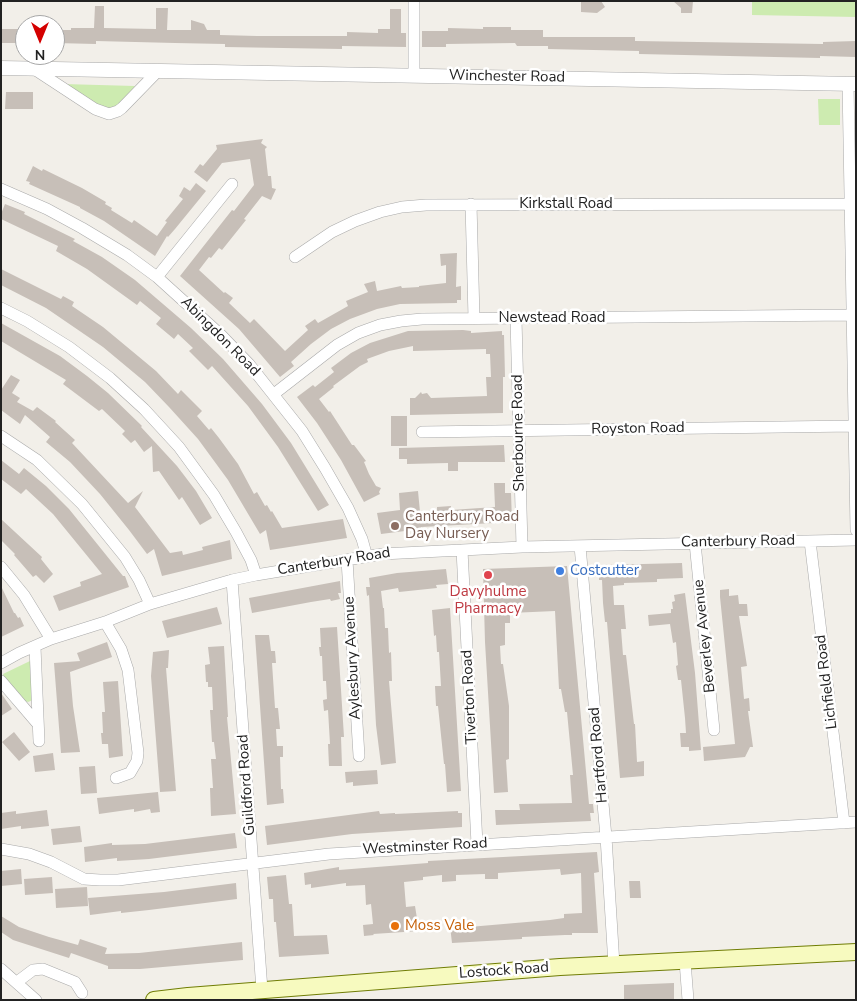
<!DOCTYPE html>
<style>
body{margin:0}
#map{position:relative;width:857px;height:1001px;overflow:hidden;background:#f2efe9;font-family:"Nunito Sans",sans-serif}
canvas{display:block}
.frame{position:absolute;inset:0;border:2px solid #222;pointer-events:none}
.north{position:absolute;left:15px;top:15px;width:50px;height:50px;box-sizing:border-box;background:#fff;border:1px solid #a7a7a7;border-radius:50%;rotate:180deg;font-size:14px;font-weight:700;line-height:20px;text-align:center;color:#222}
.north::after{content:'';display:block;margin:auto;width:18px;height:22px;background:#d40000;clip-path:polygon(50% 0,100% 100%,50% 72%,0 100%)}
</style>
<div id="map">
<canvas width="857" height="1001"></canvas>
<div class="frame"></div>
<div class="north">N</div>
</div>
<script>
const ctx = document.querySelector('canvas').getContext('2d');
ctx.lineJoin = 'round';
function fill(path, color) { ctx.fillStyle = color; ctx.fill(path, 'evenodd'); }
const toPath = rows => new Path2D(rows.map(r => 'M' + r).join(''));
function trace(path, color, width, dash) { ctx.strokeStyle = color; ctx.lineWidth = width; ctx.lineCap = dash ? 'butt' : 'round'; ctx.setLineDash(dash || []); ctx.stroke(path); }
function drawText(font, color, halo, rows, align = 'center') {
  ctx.font = font + ' "Nunito Sans",sans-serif'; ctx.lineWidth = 5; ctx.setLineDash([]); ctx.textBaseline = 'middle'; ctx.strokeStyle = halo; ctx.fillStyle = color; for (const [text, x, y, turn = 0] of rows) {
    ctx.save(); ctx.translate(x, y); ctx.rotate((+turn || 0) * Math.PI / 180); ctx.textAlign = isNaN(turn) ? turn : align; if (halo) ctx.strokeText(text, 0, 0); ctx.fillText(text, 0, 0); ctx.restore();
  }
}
const grass = toPath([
 [752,1,856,1,856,17,752,15],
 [63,84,135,86,120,104,108,110],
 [818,99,840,99,840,125,819,125],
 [30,661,33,697,33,700,28,702,25,701,4,677,3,674]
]);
const building = toPath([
 [581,1,601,1,605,7,597,13,581,12],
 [673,1,693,1,692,13,681,13,681,8],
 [95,6,104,6,104,28,156,29,156,8,168,8,167,30,191,30,191,20,204,24,207,30,220,30,220,35,257,36,347,36,347,32,378,33,378,29,390,29,390,9,401,9,401,33,406,33,406,47,342,46,342,49,225,47,225,44,175,43,96,41,96,44,55,43,55,30,71,30,71,28,94,28],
 [483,27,511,27,511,30,543,30,543,37,635,37,635,41,823,44,823,42,856,41,856,57,820,56,820,58,639,54,639,51,548,49,548,46,517,46,515,43,446,44,446,47,422,47,422,31,448,31,448,28,483,29],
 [1,29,25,29,25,43,1,43],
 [6,92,33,92,33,109,5,109],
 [263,139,261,143,267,147,265,149,268,176,271,176,272,188,276,189,271,200,262,196,244,219,246,220,222,250,219,248,211,258,209,257,199,270,224,293,225,292,233,298,229,303,250,323,254,319,285,351,308,330,305,326,315,319,318,323,348,306,346,301,368,292,364,284,375,281,377,291,401,286,402,288,419,287,419,286,446,283,446,265,441,266,440,254,457,253,456,287,461,286,461,300,457,300,457,303,400,304,377,309,350,319,331,329,311,344,291,362,294,366,280,377,239,329,180,276,232,210,234,211,254,185,250,159,222,163,207,182,194,172,200,164,203,166,217,149,216,145],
 [33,166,42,171,43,169,82,188,106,202,105,204,112,208,111,210,132,223,134,220,157,236,167,222,165,221,183,199,179,196,184,187,190,191,196,183,206,191,175,229,168,237,167,236,155,256,104,221,80,208,80,207,29,184,30,182,26,181],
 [5,204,25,212,24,214,75,239,73,241,102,257,135,280,191,328,223,359,262,404,291,443,329,505,318,511,278,447,248,406,212,366,208,370,189,351,193,348,178,334,174,339,156,324,161,318,140,301,137,305,87,269,56,251,58,246,1,219,1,214],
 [1,269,61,299,63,296,74,302,72,306,103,327,156,371,178,394,181,390,202,411,197,416,209,430,211,428,219,438,238,464,254,494,257,492,265,506,267,505,271,512,272,511,282,528,343,519,347,538,270,550,266,530,260,534,228,480,198,439,169,407,145,382,103,347,46,308,1,285],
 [1,323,60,356,87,376,108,393,142,426,141,427,177,466,196,491,212,518,200,525,182,497,179,500,159,471,153,472,152,446,144,452,135,440,131,443,122,434,125,431,102,409,99,411,63,384,66,380,1,341],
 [463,330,471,331,471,333,502,331,502,335,504,335,505,377,503,377,503,413,410,415,410,398,415,398,421,392,422,394,427,393,431,398,487,396,486,377,491,377,490,354,486,354,486,349,413,351,413,346,389,351,367,359,368,362,360,366,333,386,334,387,319,399,329,412,330,411,352,445,354,445,366,461,364,462,369,474,376,486,381,488,379,492,380,494,364,502,341,460,317,423,297,397,313,385,315,387,334,372,331,368,351,353,370,343,408,331],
 [11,375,20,380,12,393,20,398,17,402,33,411,37,407,56,421,55,422,75,440,72,443,128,503,143,491,135,507,170,553,182,551,183,555,203,550,202,547,230,540,232,559,162,576,154,549,147,554,129,530,100,494,70,462,46,442,50,437,25,415,20,424,1,410,1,390],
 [391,416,407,416,407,446,391,446],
 [504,445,505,462,458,462,458,471,448,471,448,463,407,464,407,459,399,459,399,448],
 [1,460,19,474,24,468,46,486,69,509,123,576,125,576,129,587,59,611,53,596,81,586,80,582,102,574,53,514,26,489,21,494,1,479],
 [494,483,505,483,505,493,511,493,512,522,421,527,421,529,381,534,377,513,400,510,399,493,418,491,420,512,437,511,437,507,451,506,451,510,495,507],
 [1,519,42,557,41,559,53,574,44,583,36,575,33,577,14,555,15,554,1,540],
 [682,563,683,578,657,579,657,582,624,583,624,585,613,586,614,605,624,605,626,629,621,629,623,655,626,655,634,724,635,724,637,762,644,761,644,776,620,778,607,622,605,622,603,603,602,580,599,580,599,571,603,571,603,565],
 [567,566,589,804,593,804,594,813,590,813,591,821,496,825,495,810,520,810,519,804,572,803,570,775,573,775,567,712,565,712,561,689,559,689,555,611,510,613,510,623,505,623,505,645,500,646,501,664,503,664,509,706,509,759,506,760,508,792,494,793,485,642,483,569],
 [446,569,448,584,436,585,437,588,399,592,398,588,381,591,383,608,384,608,385,628,388,628,389,653,391,652,392,681,389,681,396,763,381,765,376,725,369,595,367,596,366,587,370,587,369,578,397,573],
 [340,581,341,593,338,593,340,599,331,601,330,599,311,602,252,613,249,598],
 [1,586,14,613,15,613,18,618,20,617,24,626,1,637],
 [729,589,729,596,738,595,739,604,747,604,748,616,739,616,747,666,741,667,744,699,749,698,750,711,748,711,753,747,750,747,745,757,704,761,703,747,735,744,720,597,720,590],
 [685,593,695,673,701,750,689,751,689,747,681,747,680,733,686,733,685,718,681,680,678,680,676,666,678,665,676,642,673,643,670,624,649,626,648,615,671,613,671,609,673,609,672,602,675,601,674,595],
 [217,607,222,624,167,638,162,621],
 [450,608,461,791,447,792,445,764,444,764,438,706,436,706,435,686,441,686,439,652,437,652,436,635,434,636,432,610],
 [337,627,344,737,341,737,342,766,329,766,328,744,330,744,328,710,324,711,323,700,327,699,326,681,323,681,322,656,320,656,319,647,321,647,320,628],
 [255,635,269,635,271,651,275,651,276,663,272,663,275,708,278,708,280,729,276,729,277,746,283,746,283,757,280,757,281,789,283,789,284,803,267,805],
 [107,642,112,657,70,672,73,706,80,752,61,753,54,663,80,661,77,653],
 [224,646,228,717,227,717,236,814,211,816,210,788,213,788,211,759,216,759,214,742,212,742,210,710,213,710,212,687,208,687,208,682,206,682,205,665,210,664,208,647],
 [169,650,168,668,166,668,176,791,160,792,151,676,153,652],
 [118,681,123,756,109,758,108,744,102,744,101,733,103,733,102,712,105,712,103,682],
 [1,693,12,709,1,716],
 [14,732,30,752,19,761,2,742],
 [53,753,55,770,35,772,33,756],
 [95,766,97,793,81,794,79,767],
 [377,770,378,784,353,786,353,782,346,783,345,772],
 [158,792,160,812,151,813,150,809,134,812,134,809,99,814,97,798],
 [47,810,49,826,21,829,21,826,1,829,1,813,16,811,16,814],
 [379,811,380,814,395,813,395,814,458,811,458,813,462,813,462,827,352,834,267,845,265,826],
 [80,826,82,842,53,845,51,829],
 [235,833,237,848,149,859,117,861,117,858,85,862,84,847,112,843,112,845,145,844],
 [597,852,599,872,594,873,598,933,572,933,572,935,565,935,522,937,522,939,452,943,450,926,469,925,469,927,550,920,564,918,564,914,582,913,581,873,561,875,560,869,498,873,498,879,485,879,485,874,456,875,456,881,442,882,442,875,423,877,423,880,404,882,406,907,415,906,419,931,373,934,374,935,364,936,363,925,373,924,371,904,366,905,365,885,346,886,346,883,311,888,311,884,305,885,304,873,339,867,339,870,364,868,428,863,428,861],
 [21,869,22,884,1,886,1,871],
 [286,875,289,904,292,904,294,936,327,935,329,954,279,957,276,922,274,922,273,899,269,899,267,877],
 [52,877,53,893,25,895,24,879],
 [629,881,640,881,641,898,630,898],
 [236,883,237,899,149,910,121,913,121,911,90,915,88,898,164,892],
 [87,887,88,906,56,908,55,889],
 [1,916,19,927,49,937,78,945,80,939,107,948,105,954,139,953,242,942,243,960,140,969,108,969,108,966,71,953,69,958,13,940,1,932],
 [674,983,674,1000,624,1000,624,985]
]);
const minor = toPath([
 [34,69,95,109,109,114,118,111,122,108,158,71],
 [414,75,414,1],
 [848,83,856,530],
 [1,189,47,209,82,228,127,255,157,277,221,335,249,364,302,431,325,468,348,508,362,539,367,557],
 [471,204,474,318],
 [295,257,332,232,355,221,380,212,402,207,426,205,850,204],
 [157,277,232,184],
 [1,308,27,321,69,347,110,378,144,409,179,447,214,495,236,532,251,560,256,575],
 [516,319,522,547],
 [274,394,337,345,358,333,380,325,401,321,422,319,852,315],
 [422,432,854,426],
 [1,436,37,460,82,504,125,557,139,580,150,604],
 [810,541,844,823],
 [695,543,714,730],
 [580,546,606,837,614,965],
 [462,550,477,844],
 [347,560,359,756],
 [1,567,24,595,51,639],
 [232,580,262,990],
 [105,622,121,649,128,670,138,753,137,761,130,773,116,778],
 [35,647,39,741],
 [1,663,19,653,51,639,105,622,150,604,232,580,256,575,382,554,522,547,856,540],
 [1,681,37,723],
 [1,849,29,854,51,862,84,879,100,880,118,880,329,854,856,822],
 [685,961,688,1000],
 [1,969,36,1000],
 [17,982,33,970,43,969,75,982,82,993]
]);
const tertiary = toPath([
 [1,68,856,84]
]);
const secondary = toPath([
 [154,1000,188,996,560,967,856,952]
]);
const markers = [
 [395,526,5,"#8d6e63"],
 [560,571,5,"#3f7fe0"],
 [488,575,5,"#e0444e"],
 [395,926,5,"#e8710a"]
];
const streetNames = [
 ["Winchester Road",507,77,1],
 ["Kirkstall Road",566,204],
 ["Newstead Road",552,318],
 ["Abingdon Road",220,337,45],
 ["Royston Road",638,429,-1],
 ["Sherbourne Road",519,433,-91],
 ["Canterbury Road",738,542,-1],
 ["Canterbury Road",334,562,-9],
 ["Beverley Avenue",705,636,-96],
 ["Aylesbury Avenue",353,658,-93],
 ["Lichfield Road",827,682,-97],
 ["Tiverton Road",470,697,-93],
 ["Hartford Road",599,755,-95],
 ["Guildford Road",247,785,-94],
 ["Westminster Road",425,847,-3],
 ["Lostock Road",504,971,-4]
];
const educationNames = [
 ["Canterbury Road",405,517],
 ["Day Nursery",405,534]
];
const shopNames = [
 ["Costcutter",570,571]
];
const healthNames = [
 ["Davyhulme",488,592],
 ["Pharmacy",488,609]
];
const foodNames = [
 ["Moss Vale",405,926]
];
fill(grass, '#cdebb0');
fill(building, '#c7bfb8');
trace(minor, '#a9a9a9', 12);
trace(tertiary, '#a9a9a9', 15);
trace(secondary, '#707d05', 18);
trace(minor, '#fff', 11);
trace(tertiary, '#fff', 14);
trace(secondary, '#f7fabf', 16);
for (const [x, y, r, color] of markers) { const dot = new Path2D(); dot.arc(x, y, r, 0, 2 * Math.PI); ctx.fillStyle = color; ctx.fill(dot); trace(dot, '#fff', 2); }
drawText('15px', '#222', '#fff', streetNames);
drawText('15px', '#785e54', '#fff', educationNames, 'left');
drawText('15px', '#366cbe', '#fff', shopNames, 'left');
drawText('15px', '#be3a42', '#fff', healthNames);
drawText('15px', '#c56008', '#fff', foodNames, 'left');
</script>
